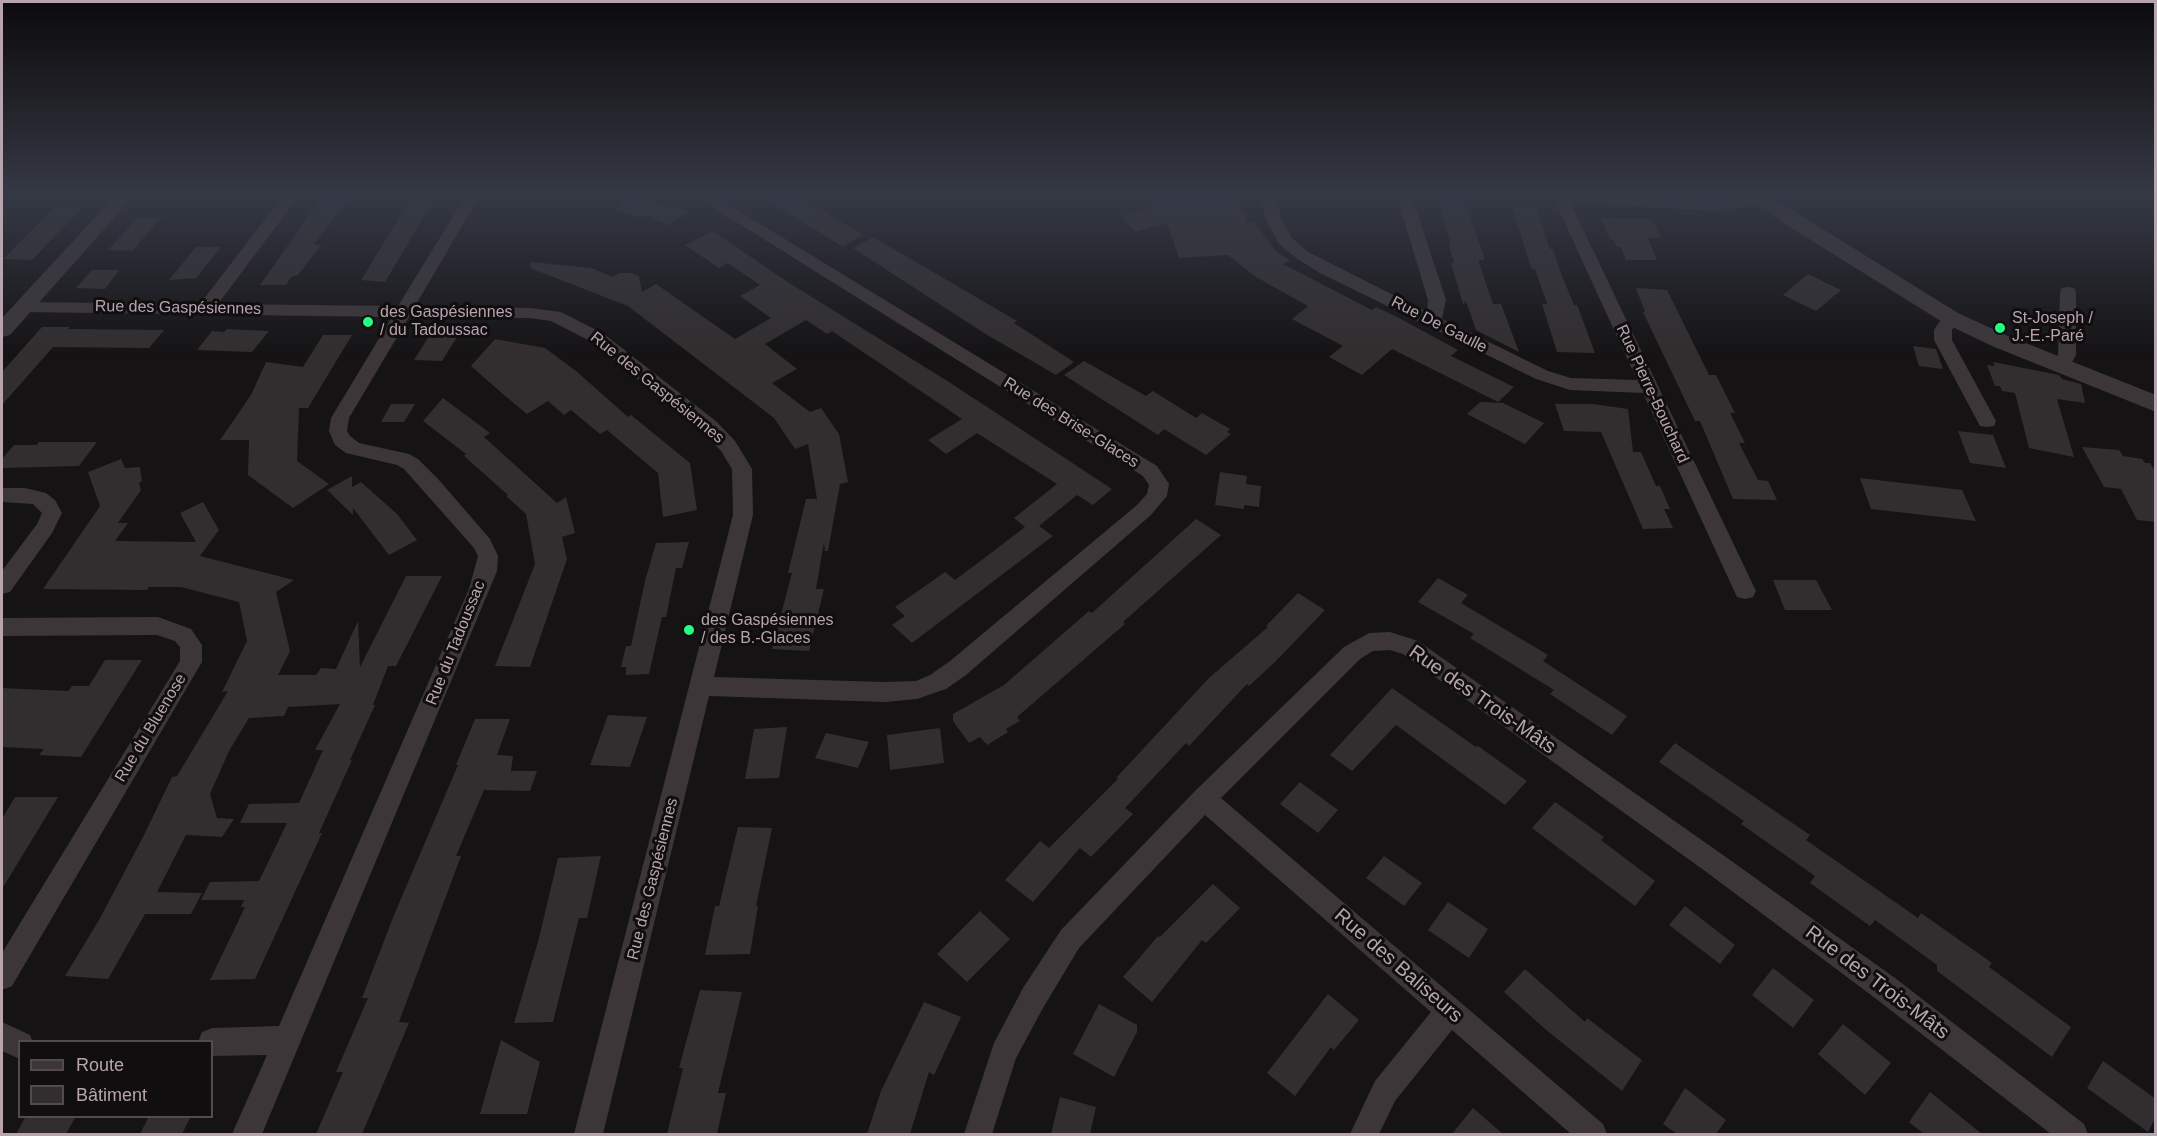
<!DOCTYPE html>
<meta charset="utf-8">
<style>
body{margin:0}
#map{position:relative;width:2157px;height:1136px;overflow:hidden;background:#151314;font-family:Helvetica,sans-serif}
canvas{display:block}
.frame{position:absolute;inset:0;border:3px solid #b7a4ae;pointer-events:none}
.legend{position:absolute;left:18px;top:1040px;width:195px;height:78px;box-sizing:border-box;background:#100e0f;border:2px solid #534a4f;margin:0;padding:8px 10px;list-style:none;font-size:18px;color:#b7a4ae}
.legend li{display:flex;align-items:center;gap:12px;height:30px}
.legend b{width:30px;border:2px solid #534a4f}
</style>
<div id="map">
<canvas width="2157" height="1136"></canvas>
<div class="frame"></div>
<ul class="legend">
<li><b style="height:8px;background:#3d3639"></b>Route</li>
<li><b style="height:16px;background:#322e2f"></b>Bâtiment</li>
</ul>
</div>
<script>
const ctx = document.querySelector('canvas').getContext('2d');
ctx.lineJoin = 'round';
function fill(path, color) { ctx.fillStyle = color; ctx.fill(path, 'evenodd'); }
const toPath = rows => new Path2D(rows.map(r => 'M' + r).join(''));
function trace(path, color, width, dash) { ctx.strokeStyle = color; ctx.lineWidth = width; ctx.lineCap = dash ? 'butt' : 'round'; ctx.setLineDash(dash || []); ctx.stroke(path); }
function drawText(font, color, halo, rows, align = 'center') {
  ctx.font = font + ' Helvetica,sans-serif'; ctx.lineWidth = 6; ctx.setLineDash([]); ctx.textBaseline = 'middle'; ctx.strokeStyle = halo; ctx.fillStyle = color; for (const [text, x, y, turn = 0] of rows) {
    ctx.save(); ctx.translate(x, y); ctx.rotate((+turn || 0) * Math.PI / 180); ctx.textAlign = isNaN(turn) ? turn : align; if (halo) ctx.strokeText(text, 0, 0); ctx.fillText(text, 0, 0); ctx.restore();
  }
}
const building = toPath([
 [322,197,350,197,314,244,321,245,298,275,291,277,286,285,260,285],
 [623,197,627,197,690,211,668,225,646,215,644,218,614,211,621,204],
 [763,197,800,197,863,235,843,247],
 [1154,197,1239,197,1241,211,1245,211,1246,223,1254,222,1276,251,1290,261,1283,264,1372,310,1376,307,1397,317,1458,350,1451,356,1514,387,1498,402,1392,349,1362,375,1329,357,1343,346,1292,319,1308,306,1256,277,1228,255,1179,258,1167,223,1135,232,1121,216,1149,208],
 [1437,197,1463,197,1485,260,1478,260,1493,304,1501,304,1519,352,1476,330,1466,301,1463,304,1451,263,1454,263,1449,245,1451,245],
 [410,200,434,200,385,282,361,280],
 [56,206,84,206,32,260,3,259],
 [1512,207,1536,208,1550,249,1553,249,1562,276,1574,305,1577,305,1595,353,1557,352,1542,304,1547,304,1535,269,1531,268],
 [138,217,162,217,132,251,108,250],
 [1601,218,1652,219,1661,238,1648,238,1657,260,1626,260,1621,247,1617,247,1613,240,1610,240],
 [713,231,786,281,949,382,1112,489,1093,505,1077,495,1039,526,1053,536,912,643,892,625,905,616,895,607,945,572,955,580,987,556,1025,527,1014,518,1057,484,977,433,946,454,928,440,962,419,832,331,827,334,806,320,765,344,797,369,772,383,810,412,821,408,839,434,848,482,840,484,828,551,825,551,824,542,816,589,824,589,809,651,772,649,792,573,788,573,806,499,817,499,808,444,795,449,774,418,628,306,530,268,531,262,591,268,613,277,619,273,631,273,639,276,642,292,656,284,735,339,771,318,740,296,760,285,728,263,719,268,685,245],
 [873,237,1017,321,1014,323,1074,362,1056,375,984,333,853,248],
 [196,247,221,247,196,278,169,280],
 [92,270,119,270,105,289,76,288],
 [1808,274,1841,290,1816,311,1783,295],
 [1636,288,1667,290,1709,375,1716,375,1735,413,1730,413,1745,443,1739,443,1758,480,1768,481,1777,500,1733,499,1700,421,1695,421,1643,312,1645,312],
 [42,327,70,327,68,329,164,330,149,348,53,347,2,405,2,372],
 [227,329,269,331,252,352,197,350,212,331,224,332],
 [323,335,352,335,308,408,299,408,297,461,329,484,293,508,248,475,249,440,220,440,251,395,266,362,303,367],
 [430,335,457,337,442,361,414,360],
 [495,339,545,348,576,371,628,417,631,415,690,463,697,510,663,517,658,473,607,430,600,434,571,410,564,415,548,401,527,414,504,395,471,366],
 [1913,346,1936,349,1943,369,1919,366],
 [1084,361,1146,396,1153,391,1196,418,1202,413,1230,429,1227,432,1231,434,1206,455,1164,429,1158,435,1064,375],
 [1993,362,2059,375,2062,379,2081,384,2085,403,2057,399,2074,457,2029,448,2015,393,2002,391,2000,386,1995,386,1987,365,1995,366],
 [443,398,490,433,484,437,557,503,566,497,575,533,562,537,567,559,530,667,495,666,535,564,526,514,506,496,508,495,464,456,466,454,423,421],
 [1480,402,1503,403,1544,423,1525,444,1467,414],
 [391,404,415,404,404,422,381,422],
 [1555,404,1593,404,1628,409,1633,452,1641,452,1656,486,1660,486,1670,509,1664,509,1673,528,1643,529,1601,432,1564,431],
 [1958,431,1993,435,2006,468,1970,463],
 [39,442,97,442,79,466,2,468,2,459,14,445,37,445],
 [2082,447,2119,450,2123,456,2142,459,2145,463,2150,463,2156,472,2156,522,2137,520,2121,489,2104,487],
 [121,459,125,468,140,467,142,481,139,483,141,490,118,523,128,523,115,541,196,542,180,513,203,502,219,530,200,556,294,580,276,592,290,651,278,675,316,675,321,668,336,669,358,621,360,667,406,576,442,576,396,666,388,666,373,705,375,705,350,760,352,760,319,833,322,833,255,979,210,980,245,907,241,907,244,900,201,900,210,882,259,881,287,823,240,823,249,804,299,803,323,750,315,750,340,704,288,707,284,716,249,718,229,751,210,794,217,818,234,819,222,837,186,835,157,892,202,893,191,914,145,914,108,979,65,976,99,920,143,837,172,777,177,776,228,691,222,692,247,641,239,602,181,587,149,587,147,590,43,589,100,506,88,472],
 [1220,472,1247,476,1246,484,1261,486,1259,507,1244,505,1244,509,1215,505],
 [352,476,352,487,361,482,397,514,417,540,389,555,353,508,353,515,327,490],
 [1860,478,1962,490,1976,521,1871,509],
 [1196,519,1221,535,1123,622,1125,624,1017,717,1020,721,1006,729,1008,732,987,745,980,737,969,743,953,721,953,714,1004,685,1089,611,1092,613],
 [689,542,682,568,676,568,666,617,662,617,649,674,626,675,626,667,621,667,626,646,631,646,645,581,656,543],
 [1438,578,1468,595,1461,603,1548,655,1543,661,1627,716,1612,735,1550,694,1554,690,1470,638,1474,634,1418,602],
 [1773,580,1816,580,1832,610,1785,610],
 [1298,593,1325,610,1275,662,1249,686,1247,684,1189,746,1186,743,1125,808,1133,814,1091,857,1080,848,1033,902,1005,880,1040,841,1049,848,1118,779,1116,778,1209,678,1268,627,1266,626],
 [105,660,142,660,81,757,39,755,44,749,2,747,2,688,68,691,72,686,89,686],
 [1392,688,1476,747,1478,746,1527,781,1505,805,1396,725,1352,771,1330,755],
 [608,715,647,717,630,767,590,765],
 [475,719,510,719,497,755,513,756,511,771,537,771,530,791,484,790,456,856,461,856,399,1022,409,1023,362,1134,316,1134,343,1072,336,1072,368,998,362,998,394,915,458,765,456,765],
 [787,727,779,778,745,779,754,729],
 [940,728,944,763,890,770,887,735],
 [826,733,869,742,858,768,815,758],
 [1675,743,1810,835,1806,840,1918,918,1921,913,1992,963,1989,967,2071,1027,2052,1057,1937,971,1937,965,1875,920,1870,926,1810,883,1815,876,1741,824,1744,821,1659,762],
 [1300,782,1338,810,1318,833,1280,804],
 [15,797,58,797,2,889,2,819],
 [1555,802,1604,837,1601,840,1655,881,1635,906,1532,828],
 [738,827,772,828,756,906,758,906,750,954,705,955,715,906,719,906],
 [601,856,587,918,579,918,553,1022,514,1023,539,938,558,858],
 [1384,856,1422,883,1404,906,1366,878],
 [1213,884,1240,908,1206,943,1202,940,1152,1002,1123,977,1158,936,1160,937],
 [1448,902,1488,929,1469,958,1428,930],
 [1685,906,1735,945,1720,964,1669,925],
 [980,911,1010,939,967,982,937,954],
 [1773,968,1814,1000,1793,1028,1752,995],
 [1525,969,1585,1022,1587,1018,1642,1060,1622,1091,1545,1029,1504,992],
 [700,990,742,992,718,1093,726,1093,717,1134,667,1134,683,1068,679,1068],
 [1328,994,1359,1020,1334,1050,1331,1047,1295,1096,1267,1073],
 [924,1002,961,1017,934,1075,929,1072,910,1134,867,1134,881,1091],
 [1099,1004,1137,1025,1137,1032,1114,1077,1073,1054],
 [1843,1024,1891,1063,1865,1095,1818,1054],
 [501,1040,540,1062,527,1114,480,1114],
 [2103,1061,2156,1099,2156,1117,2148,1132,2087,1088],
 [1685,1088,1726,1120,1716,1134,1677,1134,1663,1124],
 [1930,1092,1982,1134,1924,1134,1909,1122],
 [1060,1097,1096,1107,1090,1134,1051,1134],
 [1473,1108,1503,1134,1452,1134],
 [26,1116,76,1116,66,1134,16,1134],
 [149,1116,191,1116,182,1134,140,1134]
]);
const minor = toPath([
 [282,197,298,197,218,304,398,306,465,197,479,197,415,306,530,308,561,312,604,334,717,422,735,441,752,469,753,515,714,677,885,682,916,681,930,675,950,661,1137,505,1147,494,1149,485,1143,476,701,200,699,197,716,197,1157,466,1169,484,1167,496,1151,515,966,675,946,689,917,699,885,702,709,696,603,1134,574,1134,733,515,732,469,721,451,703,432,592,342,551,321,530,318,409,317,349,418,347,431,350,436,359,443,409,454,418,459,439,480,490,539,498,556,497,571,262,1134,232,1134,267,1055,212,1056,212,1042,198,1042,202,1032,212,1028,279,1026,469,589,478,556,474,548,404,469,397,465,346,453,335,445,329,431,331,418,392,317,23,312,17,311,14,307,17,303,23,302,200,304,282,197],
 [1260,197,1275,197,1282,220,1292,238,1308,252,1427,312,1428,300,1397,197,1412,197,1446,300,1442,319,1548,371,1571,378,1637,380,1553,197,1635,197,1717,201,1769,197,1771,200,1769,203,1717,211,1570,202,1756,591,1753,597,1745,599,1737,597,1643,393,1570,390,1536,379,1320,273,1296,258,1279,244,1266,220,1260,197],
 [2068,287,2074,288,2076,292,2076,355,2067,371,2061,373,2055,371,2052,367,2058,355,2060,292,2062,288,2068,287],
 [1951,313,1957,314,1960,318,1952,330,1952,340,1996,421,1994,426,1987,427,1980,426,1934,340,1934,330,1945,314,1951,313],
 [2,488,25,488,46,493,55,500,62,513,52,533,10,592,2,594,2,571,37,524,42,513,33,504,2,502,2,488],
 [158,617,191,629,202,645,202,662,12,986,2,990,2,953,180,661,180,647,175,641,157,635,2,636,2,618,158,617],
 [1390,632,1418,641,1723,855,1895,978,2084,1124,2088,1134,2051,1134,1875,998,1705,871,1403,654,1390,650,1373,651,1360,659,1221,798,1603,1124,1607,1134,1571,1134,1452,1030,1395,1101,1379,1134,1350,1134,1375,1081,1431,1012,1205,815,1079,948,1043,1008,1016,1058,992,1134,964,1134,994,1043,1023,988,1061,930,1195,791,1344,647,1369,633,1390,632],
 [2,1022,30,1035,33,1042,20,1042,20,1059,2,1051,2,1022]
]);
const tertiary = toPath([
 [114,197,133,197,10,335,2,337,2,318,114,197],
 [1750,197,1771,197,1958,313,2008,336,2156,395,2156,412,1992,346,1944,323,1785,224,1750,197]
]);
const markers = [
 [368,322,6,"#25fc82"],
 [2000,328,6,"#25fc82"],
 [689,630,6,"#25fc82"]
];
const streetNames = [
 ["Rue des Gaspésiennes",178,308,1],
 ["Rue De Gaulle",1439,325,27],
 ["Rue des Gaspésiennes",657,388,39],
 ["Rue Pierre-Bouchard",1652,394,65],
 ["Rue des Brise-Glaces",1071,423,32],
 ["Rue du Tadoussac",456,643,-68],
 ["Rue du Bluenose",151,728,-59],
 ["Rue des Gaspésiennes",653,879,-76]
];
const poiNames = [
 ["des Gaspésiennes",380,313],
 ["/ du Tadoussac",380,331],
 ["St-Joseph /",2012,319],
 ["J.-E.-Paré",2012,337],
 ["des Gaspésiennes",701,621],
 ["/ des B.-Glaces",701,639]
];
const nearStreetnames = [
 ["Rue des Trois-Mâts",1482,700,35],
 ["Rue des Baliseurs",1398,966,41],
 ["Rue des Trois-Mâts",1877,983,37]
];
fill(building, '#322e2f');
fill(minor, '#3d3639');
fill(tertiary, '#3d3639');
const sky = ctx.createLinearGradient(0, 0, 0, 356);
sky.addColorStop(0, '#0c0a0b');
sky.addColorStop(0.55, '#353945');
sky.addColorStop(1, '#35394500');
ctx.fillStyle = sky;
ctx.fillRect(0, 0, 2157, 356);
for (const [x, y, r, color] of markers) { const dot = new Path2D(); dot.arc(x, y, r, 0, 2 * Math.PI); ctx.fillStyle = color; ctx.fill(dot); trace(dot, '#100e0f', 2); }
drawText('16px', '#b7a4ae', '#100e0f', streetNames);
drawText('16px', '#b7a4ae', '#100e0f', poiNames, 'left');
drawText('20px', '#b7a4ae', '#100e0f', nearStreetnames);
</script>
